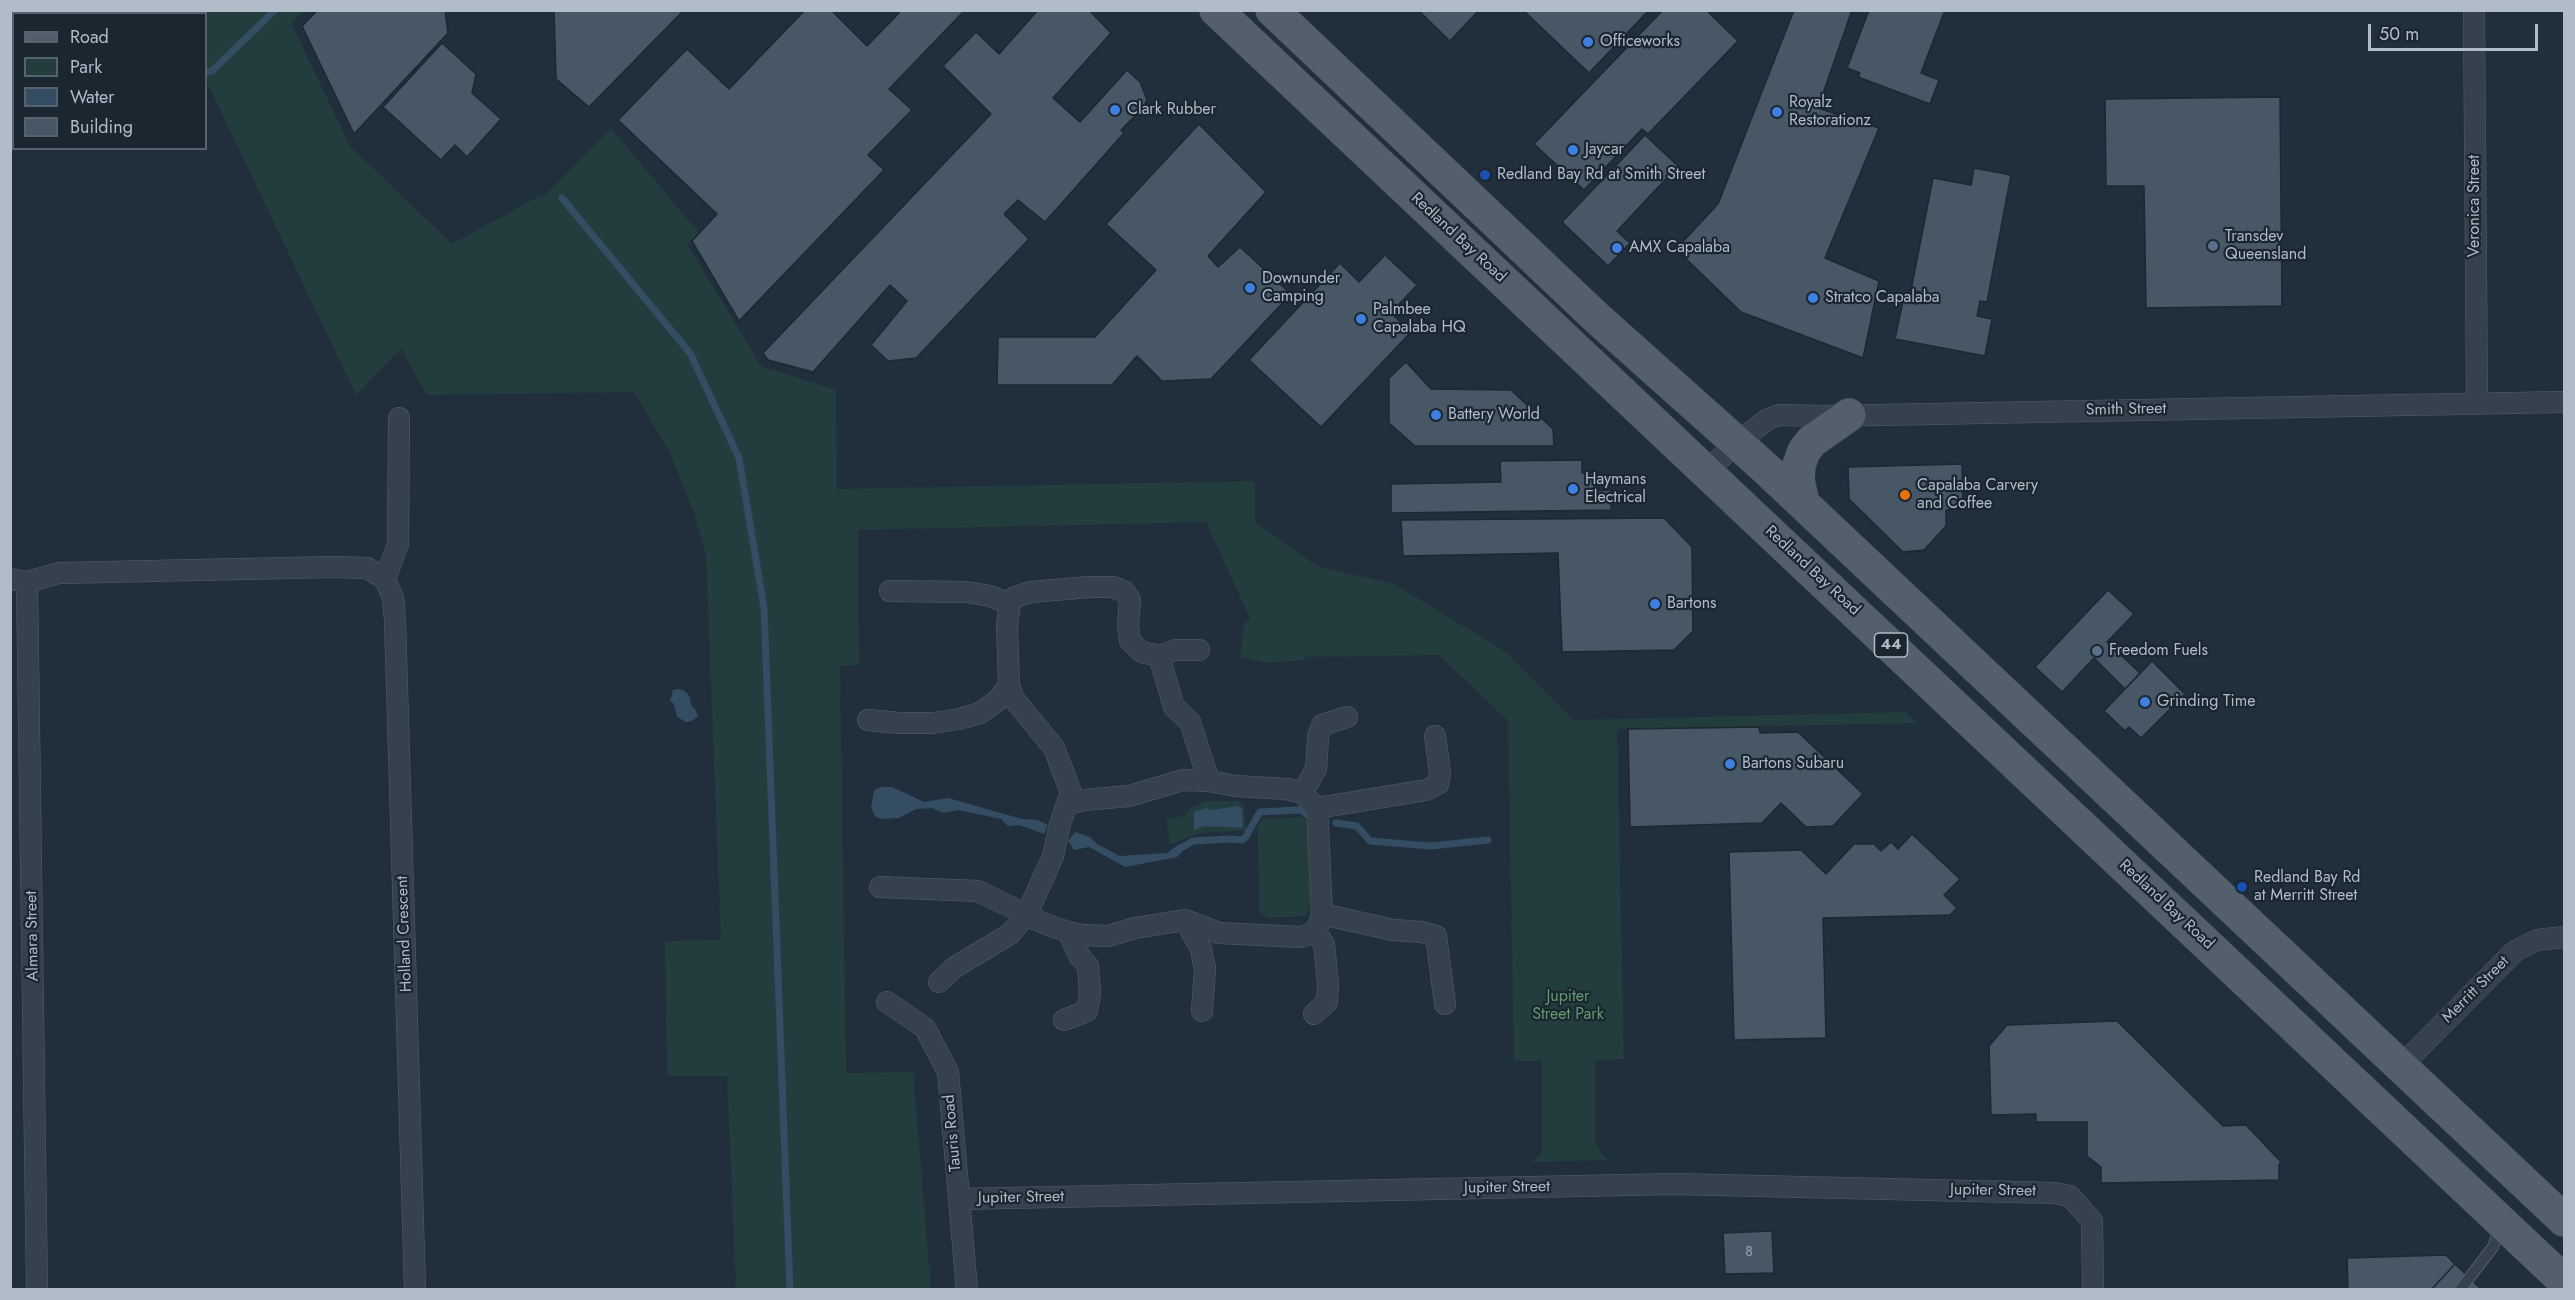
<!DOCTYPE html>
<style>
body{margin:0}
#map{position:relative;width:2575px;height:1300px;overflow:hidden;background:#212f3c;font-family:Jost,sans-serif}
canvas{display:block}
.frame{position:absolute;inset:0;border:12px solid #b0bcc8;pointer-events:none}
.legend{position:absolute;left:12px;top:12px;width:195px;height:138px;box-sizing:border-box;background:#1a2630;border:2px solid #56626d;margin:0;padding:8px 10px;list-style:none;font-size:18px;color:#b0bcc8}
.legend li{display:flex;align-items:center;gap:12px;height:30px}
.legend b{width:30px;border:2px solid #56626d}
.scale{position:absolute;left:2368px;top:24px;width:170px;height:27px;box-sizing:border-box;border:3px solid #b0bcc8;border-top:0;padding-left:8px;font-size:18px;line-height:21px;white-space:nowrap;color:#b0bcc8;-webkit-text-stroke:4px #1a2630;paint-order:stroke}
</style>
<div id="map">
<canvas width="2575" height="1300"></canvas>
<div class="frame"></div>
<ul class="legend">
<li><b style="height:8px;background:#53606c"></b>Road</li>
<li><b style="height:16px;background:#233c3d"></b>Park</li>
<li><b style="height:16px;background:#344d63"></b>Water</li>
<li><b style="height:16px;background:#475765"></b>Building</li>
</ul>
<div class="scale">50 m</div>
</div>
<script>
const ctx = document.querySelector('canvas').getContext('2d');
ctx.lineJoin = 'round';
function fill(path, color) { ctx.fillStyle = color; ctx.fill(path, 'evenodd'); }
const toPath = rows => new Path2D(rows.map(r => 'M' + r).join(''));
function trace(path, color, width, dash) { ctx.strokeStyle = color; ctx.lineWidth = width; ctx.lineCap = dash ? 'butt' : 'round'; ctx.setLineDash(dash || []); ctx.stroke(path); }
function drawText(font, color, halo, rows, align = 'center') {
  ctx.font = font + ' Jost,sans-serif'; ctx.lineWidth = 4.5; ctx.setLineDash([]); ctx.textBaseline = 'middle'; ctx.strokeStyle = halo; ctx.fillStyle = color; for (const [text, x, y, turn = 0] of rows) {
    ctx.save(); ctx.translate(x, y); ctx.rotate((+turn || 0) * Math.PI / 180); ctx.textAlign = isNaN(turn) ? turn : align; if (halo) ctx.strokeText(text, 0, 0); ctx.fillText(text, 0, 0); ctx.restore();
  }
}
const green = toPath([
 [173,12,304,11,291,23,350,146,452,244,541,195,544,196,611,128,699,233,688,245,761,366,836,390,837,489,1255,481,1255,522,1317,566,1394,584,1506,652,1574,720,1906,712,1917,723,1617,729,1624,1059,1595,1060,1595,1141,1602,1154,1608,1160,1532,1162,1542,1152,1542,1061,1514,1061,1508,721,1439,655,1305,657,1305,660,1270,663,1240,657,1244,623,1250,619,1206,522,858,530,859,665,840,666,846,1073,913,1072,931,1289,736,1289,727,1076,667,1076,665,941,721,940,706,556,694,513,668,449,634,392,427,395,401,349,356,395,206,80,206,14,174,13],
 [1206,801,1240,801,1244,804,1246,830,1199,833,1170,845,1166,819,1184,816,1190,808],
 [1301,817,1308,822,1310,909,1304,916,1267,918,1259,911,1258,825,1263,819]
]);
const water = toPath([
 [679,689,685,691,690,697,691,705,695,709,698,716,692,721,686,722,677,717,674,704,670,701,673,690],
 [881,787,892,787,924,802,948,798,1022,819,1037,820,1048,825,1044,834,1019,825,1008,826,1001,819,958,810,943,813,932,808,916,809,899,818,881,819,875,816,871,808,874,790],
 [1237,806,1242,809,1243,828,1204,826,1194,830,1194,812,1207,808,1212,810],
 [1075,832,1090,837,1097,844,1120,856,1167,853,1180,844,1183,851,1177,857,1125,867,1089,847,1074,850,1068,841]
]);
const stream = toPath([
 [206,72,212,71,275,10],
 [562,198,690,353,739,458,764,608,790,1290],
 [1336,823,1357,826,1370,841,1431,846,1488,840],
 [1174,852,1193,841,1230,839,1241,840,1245,838,1260,812,1297,810,1303,811,1311,818]
]);
const building = toPath([
 [10,10,16,10,16,14,14,14,14,43,10,43,10,10],
 [318,10,445,10,448,33,354,134,302,26,318,10],
 [554,10,684,10,589,107,556,79,554,10],
 [805,10,831,10,867,46,899,13,896,10,965,10,889,89,912,110,868,155,884,170,739,321,692,241,717,214,618,120,687,49,729,89,805,10],
 [1038,10,1089,10,1111,33,1053,98,1080,122,1127,70,1140,82,1147,100,1142,109,1121,130,1124,133,1045,222,1018,200,1004,214,1029,239,916,358,888,361,871,345,907,301,890,285,813,372,768,360,763,353,991,114,943,66,976,32,999,54,1038,10],
 [1418,10,1479,10,1450,41,1418,10],
 [1523,10,1649,10,1589,73,1523,10],
 [1663,10,1706,10,1738,41,1648,134,1642,129,1584,190,1534,144,1663,10],
 [1794,10,1852,10,1818,108,1879,128,1825,258,1879,281,1863,358,1741,312,1676,249,1718,204,1794,10],
 [1869,10,1945,10,1921,73,1939,80,1930,104,1858,77,1860,73,1847,68,1869,10],
 [442,43,476,74,472,93,501,119,467,157,455,145,441,160,383,107,442,43],
 [14,68,14,112,10,113,10,69,14,68],
 [2280,97,2282,306,2146,308,2144,186,2106,186,2105,99,2280,97],
 [1199,124,1266,192,1208,256,1218,267,1240,247,1291,294,1211,379,1162,381,1137,356,1112,385,997,385,998,337,1095,337,1156,270,1106,224,1199,124],
 [1645,135,1678,166,1617,231,1630,243,1608,266,1562,222,1645,135],
 [1974,168,2011,175,1987,302,1980,301,1977,316,1992,319,1985,356,1895,339,1903,301,1917,304,1920,292,1911,290,1933,178,1971,185,1974,168],
 [1385,255,1417,285,1391,313,1411,332,1321,427,1249,360,1340,263,1359,282,1385,255],
 [1406,362,1431,389,1511,390,1553,429,1554,446,1415,446,1389,423,1389,378,1406,362],
 [1582,460,1582,473,1596,473,1596,491,1611,490,1611,510,1391,513,1391,484,1501,482,1500,461,1582,460],
 [1962,464,1963,509,1946,510,1946,526,1924,550,1903,552,1849,499,1848,467,1962,464],
 [1664,518,1692,547,1693,631,1674,650,1562,652,1558,553,1403,556,1401,520,1664,518],
 [2108,590,2134,614,2107,642,2140,673,2125,689,2094,658,2062,692,2035,667,2108,590],
 [2152,661,2185,694,2141,738,2129,727,2125,731,2104,711,2152,661],
 [1759,727,1760,733,1798,732,1863,794,1833,826,1806,827,1781,803,1762,823,1630,827,1628,729,1759,727],
 [1912,834,1960,879,1944,895,1957,908,1950,915,1823,918,1826,1038,1734,1040,1729,852,1801,850,1826,874,1854,844,1874,844,1881,851,1891,842,1898,849,1912,834],
 [2117,1021,2223,1126,2246,1125,2281,1162,2279,1165,2279,1180,2101,1183,2101,1167,2087,1156,2087,1122,2036,1122,2036,1114,1991,1115,1989,1046,2007,1025,2117,1021],
 [1772,1231,1774,1273,1725,1274,1723,1233,1772,1231],
 [2446,1255,2455,1264,2431,1290,2348,1290,2347,1258,2446,1255],
 [2455,1264,2482,1290,2431,1290,2455,1264]
]);
const service = toPath([
 [2460,1290,2493,1247,2500,1227]
]);
const minor = toPath([
 [2474,10,2477,402],
 [1706,471,1738,442,1768,419,1779,415,1825,416,2564,402],
 [10,579,27,582,59,573,334,567,367,568,385,579,393,598,395,620,415,1290],
 [385,579,398,544,399,418],
 [27,582,37,1290],
 [890,591,966,592,990,596,1010,604],
 [1159,656,1176,650,1199,650],
 [868,720,899,723,933,723,959,719,980,713,998,700,1009,685],
 [1302,793,1316,769,1318,737,1322,725,1347,717],
 [1317,808,1426,790,1438,784,1440,773,1435,736],
 [880,887,978,891,1043,923,1068,932,1083,935,1108,936,1135,928,1185,920,1219,933,1301,937,1315,932,1319,924,1322,914,1317,808,1302,793,1287,789,1235,786,1209,781,1183,780,1129,796,1084,800,1068,804],
 [1322,914,1393,930,1422,932,1436,936,1445,1004],
 [1185,920,1201,949,1205,969,1202,1011],
 [939,982,955,967,1010,934,1027,914,1053,856,1060,824,1071,792,1054,748,1014,699,1009,685,1007,624,1010,604,1015,597,1031,592,1089,587,1113,587,1125,592,1130,600,1128,625,1130,641,1142,652,1159,656,1174,707,1190,722,1209,781],
 [887,1002,925,1028,948,1072,967,1290],
 [1314,1014,1327,1002,1328,984,1324,944,1315,932],
 [1064,1020,1087,1011,1090,993,1088,966,1080,957,1068,932],
 [2401,1066,2515,951,2537,940,2564,937],
 [959,1199,1675,1184,2055,1193,2070,1196,2092,1221,2093,1290]
]);
const primary = toPath([
 [1216,10,2564,1281],
 [1272,10,1598,319,1764,467,2564,1220],
 [1803,503,1798,480,1799,465,1804,451,1812,441,1849,415]
]);
const markers = [
 [1588,42,6,"#3f7fe0"],
 [1115,110,6,"#3f7fe0"],
 [1777,112,6,"#3f7fe0"],
 [1573,150,6,"#3f7fe0"],
 [1485,175,6,"#1a4fb4"],
 [2213,246,6,"#5c6f8a"],
 [1617,248,6,"#3f7fe0"],
 [1250,288,6,"#3f7fe0"],
 [1813,298,6,"#3f7fe0"],
 [1361,319,6,"#3f7fe0"],
 [1436,415,6,"#3f7fe0"],
 [1573,489,6,"#3f7fe0"],
 [1905,495,6,"#e8710a"],
 [1655,604,6,"#3f7fe0"],
 [2097,651,6,"#5c6f8a"],
 [2145,702,6,"#3f7fe0"],
 [1730,764,6,"#3f7fe0"],
 [2242,887,6,"#1a4fb4"]
];
const numberNames = [
 ["8",1749,1253]
];
const shields = [
 [1891,645,33]
];
const shieldNames = [
 ["44",1891,645]
];
const poiNames = [
 ["Officeworks",1600,42],
 ["Royalz",1789,103],
 ["Restorationz",1789,121],
 ["Clark Rubber",1127,110],
 ["Jaycar",1585,150],
 ["Redland Bay Rd at Smith Street",1497,175],
 ["Transdev",2225,237],
 ["Queensland",2225,255],
 ["AMX Capalaba",1629,248],
 ["Downunder",1262,279],
 ["Camping",1262,297],
 ["Stratco Capalaba",1825,298],
 ["Palmbee",1373,310],
 ["Capalaba HQ",1373,328],
 ["Battery World",1448,415],
 ["Haymans",1585,480],
 ["Electrical",1585,498],
 ["Capalaba Carvery",1917,486],
 ["and Coffee",1917,504],
 ["Bartons",1667,604],
 ["Freedom Fuels",2109,651],
 ["Grinding Time",2157,702],
 ["Bartons Subaru",1742,764],
 ["Redland Bay Rd",2254,878],
 ["at Merritt Street",2254,896]
];
const streetNames = [
 ["Veronica Street",2475,206,-90],
 ["Redland Bay Road",1458,238,43],
 ["Smith Street",2126,410,-1],
 ["Redland Bay Road",1812,571,43],
 ["Redland Bay Road",2166,905,43],
 ["Holland Crescent",405,934,-92],
 ["Almara Street",33,936,-91],
 ["Merritt Street",2476,990,-45],
 ["Tauris Road",953,1133,-95],
 ["Jupiter Street",1507,1188,-1],
 ["Jupiter Street",1993,1191,1],
 ["Jupiter Street",1021,1198,-1]
];
const parkNames = [
 ["Jupiter",1568,997],
 ["Street Park",1568,1015]
];
fill(green, '#233c3d');
fill(water, '#344d63');
trace(stream, '#344d63', 7);
fill(building, '#475765');
trace(building, '#1c2832', 1.5);
trace(service, '#535f69', 12);
trace(minor, '#535f69', 22);
trace(primary, '#3e4a55', 34);
trace(service, '#35414c', 10);
trace(minor, '#35414c', 21);
trace(primary, '#53606c', 33);
for (const [x, y, r, color] of markers) { const dot = new Path2D(); dot.arc(x, y, r, 0, 2 * Math.PI); ctx.fillStyle = color; ctx.fill(dot); trace(dot, '#1a2630', 2); }
drawText('14px', '#96a3af', null, numberNames);
for (const [x, y, w] of shields) { const box = new Path2D(); box.roundRect(x - w / 2, y - 12, w, 24, 4.5); ctx.fillStyle = '#1a2630'; ctx.fill(box); trace(box, '#b0bcc8', 1.5); }
drawText('bold 15px', '#b0bcc8', null, shieldNames);
drawText('16px', '#b0bcc8', '#1a2630', poiNames, 'left');
drawText('16px', '#b0bcc8', '#1a2630', streetNames);
drawText('16px', '#669a6c', '#1a2630', parkNames);
</script>
